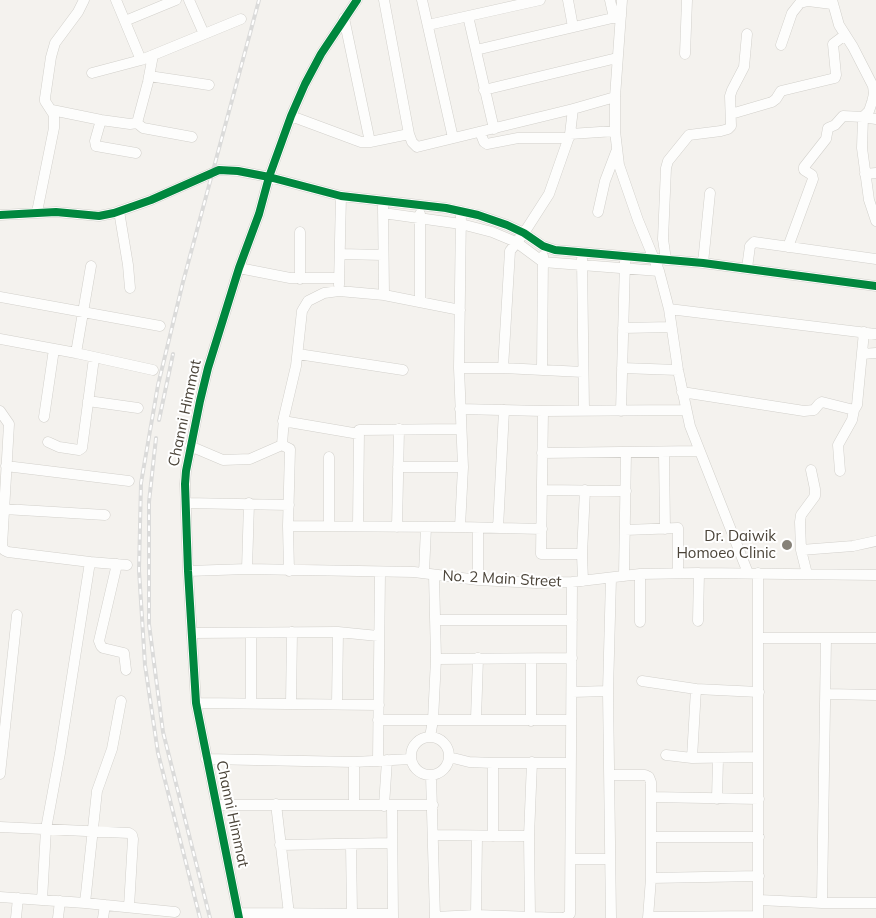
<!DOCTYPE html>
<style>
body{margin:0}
canvas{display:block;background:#f4f2ee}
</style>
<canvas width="876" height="918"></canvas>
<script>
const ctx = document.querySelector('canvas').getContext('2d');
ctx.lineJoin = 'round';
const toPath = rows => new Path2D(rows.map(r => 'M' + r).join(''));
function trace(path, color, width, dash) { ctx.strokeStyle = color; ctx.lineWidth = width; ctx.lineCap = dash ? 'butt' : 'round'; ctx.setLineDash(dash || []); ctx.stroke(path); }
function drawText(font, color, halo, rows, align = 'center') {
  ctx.font = font + ' Mulish,sans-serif'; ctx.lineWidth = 4; ctx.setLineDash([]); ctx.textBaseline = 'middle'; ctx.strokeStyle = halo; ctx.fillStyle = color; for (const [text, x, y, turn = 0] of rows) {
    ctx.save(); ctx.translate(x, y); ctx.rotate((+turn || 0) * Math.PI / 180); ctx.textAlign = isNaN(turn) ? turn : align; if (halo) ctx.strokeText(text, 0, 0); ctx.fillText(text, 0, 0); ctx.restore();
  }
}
const minor = toPath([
 [116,0,141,60],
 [189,0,204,34],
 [384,0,409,134,412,142,417,147,573,109,615,97],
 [422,0,453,138],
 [568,0,573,27],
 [610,0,614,18],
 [622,0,615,97,615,131,619,165,638,220,659,271,669,309,678,370,690,426,748,573],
 [832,0,839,25,853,47,873,86,874,94,872,102,869,111,863,117],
 [468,16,494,129],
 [344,18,370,142],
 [125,21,176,0],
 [428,25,540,0],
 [781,45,792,13,800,3,808,1,832,4],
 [476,50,621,16],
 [685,54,687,0],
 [92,73,141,60,241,19],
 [149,76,209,85],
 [484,90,617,58],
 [52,110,101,120,130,124,137,123,148,82,153,55],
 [731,114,772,102,776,99,781,91,835,78,836,75,833,44,845,35],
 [291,116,361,142,370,142,409,134],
 [863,117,876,119],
 [101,120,95,141,96,146,136,153],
 [137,123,143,128,192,137],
 [480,132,484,142,487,144,518,138,569,138],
 [570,134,615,131],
 [865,174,876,173],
 [383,206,384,295],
 [119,211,128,265,130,288],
 [37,212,54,128,54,115,45,101,45,98,51,57,55,43,78,12,84,0],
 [598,212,605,181,616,152],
 [383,213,461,224,492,232,516,242,543,262,659,271],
 [420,214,420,302],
 [0,215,56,212,99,216,114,213,151,200,219,170,238,171,269,177,341,196,446,208,478,215,507,225,524,233,543,246,555,250,703,263,876,286],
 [300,232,300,279],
 [788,247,813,179,812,175,804,170,804,167,826,139,828,128,835,125,843,116,863,117,862,148,869,200,876,221],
 [340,254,383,255],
 [582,259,584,410],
 [666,260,663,239,666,168,668,161,689,135,721,131,728,129,731,126,730,96,732,90,744,67,747,34],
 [703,263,710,193],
 [239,268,290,278,339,278],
 [747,268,750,246,754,242,876,259],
 [339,285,341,196],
 [0,297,160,326],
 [669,309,876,334],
 [623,328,671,327],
 [0,339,76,353,153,370],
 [76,353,91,266],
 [298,354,403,370],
 [862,354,876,353],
 [459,368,503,368,583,372],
 [503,368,510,251,524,233,549,194,570,134,573,109],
 [622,368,678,370],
 [542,370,543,256],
 [682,392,804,411,814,410,819,404,822,402,854,410,857,405,864,332],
 [88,401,138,408],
 [460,409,543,411,685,410],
 [0,411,9,424,2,546,4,550,8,552,90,562,127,565],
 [543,411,541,554,582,554,583,581],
 [621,411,625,262],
 [44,417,54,349],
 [283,421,359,434],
 [48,442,59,447,79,450,82,448,94,358],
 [282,445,284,417,296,366,302,311,308,301,324,293,339,291,384,295,460,310],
 [190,446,223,460,250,459,282,445,290,449,288,526],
 [664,452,665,529],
 [542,453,699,451],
 [329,457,329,526],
 [6,466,129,481],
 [398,467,463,467],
 [840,471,838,445,852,420,854,410],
 [542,490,626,491],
 [186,503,289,505],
 [4,509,105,515],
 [358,526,359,430,461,429],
 [397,527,399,429],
 [460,527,542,529],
 [478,528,478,580],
 [498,528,504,410],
 [625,530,678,528,678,573],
 [801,550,853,546,876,541],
 [582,554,585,490],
 [117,564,99,641,101,646,103,648,124,653,126,670],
 [247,569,249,503],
 [188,571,247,569,414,572,478,580,536,583,572,582,640,574,699,573,876,575],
 [289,571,288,526,460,527,463,467,459,368,461,211],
 [424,573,426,527],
 [758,573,758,918],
 [807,574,801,550,800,522,801,515,815,496,815,489,811,470],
 [624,576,626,452],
 [435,620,572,620],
 [698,621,699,573],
 [640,622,640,574],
 [192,633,338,632,378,636],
 [759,638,876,638],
 [436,659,572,658],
 [642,681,696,689],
 [572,692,608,691],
 [826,694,876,695],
 [196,703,379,705],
 [251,703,251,633],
 [291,704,292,632],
 [337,704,338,632],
 [476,719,478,658],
 [378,720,571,720],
 [531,721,531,659],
 [430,737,433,720,436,659,434,575],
 '411 756a19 19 0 1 1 38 0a19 19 0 1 1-38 0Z',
 [666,755,692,758,758,757],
 [449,757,469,762,493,763,570,763],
 [692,758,696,689,759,692],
 [206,759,354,762,411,759],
 [378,761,380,572],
 [354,762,354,805],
 [0,774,17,615],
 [431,775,435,918],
 [610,775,645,775,649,777,651,782,651,878,648,918],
 [651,797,759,799],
 [717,799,718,759],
 [276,804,289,914],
 [216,805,433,805],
 [384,806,387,760],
 [392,806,393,918],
 [0,827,129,833,132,835,133,839,129,907],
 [433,835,529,836],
 [493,836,493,763],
 [651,837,759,837],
 [351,844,352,913],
 [280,845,392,843],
 [571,859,610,859],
 [651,878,759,876],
 [0,897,42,900,46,829,60,753,90,562],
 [42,900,85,903,175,912],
 [759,900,822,903,876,903],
 [85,903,97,791,112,749,121,701],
 [822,903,826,638],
 [238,913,393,914],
 [476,915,477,836],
 [530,916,529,836,532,762],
 [435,917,476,915,562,918,566,917,570,914,572,582],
 [648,917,758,916],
 [16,918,18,898],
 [58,918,60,901],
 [103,918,105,905],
 [239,918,196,703,188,571,185,484,186,471,200,401,208,368,239,268,259,214,269,177,291,116,305,84,321,54,357,0],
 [611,918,608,691,611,578]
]);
const rail = toPath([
 [159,420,173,354],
 [156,438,149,502,149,624,163,732,210,918],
 [200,918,158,753,145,665,139,570,141,483,158,385,183,282,259,0]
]);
const cycleway = toPath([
 [0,215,56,212,99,216,114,213,151,200,219,170,238,171,269,177,341,196,446,208,478,215,507,225,524,233,543,246,555,250,703,263,876,286],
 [239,918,196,703,188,571,185,484,186,471,200,401,208,368,239,268,259,214,269,177,291,116,305,84,321,54,357,0]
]);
const markers = [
 [787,545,6,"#868178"]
];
const streetNames = [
 ["Channi Himmat",185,413,-78],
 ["No. 2 Main Street",502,579,3],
 ["Channi Himmat",232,814,78]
];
const poiNames = [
 ["Dr. Daiwik",776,536],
 ["Homoeo Clinic",776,553]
];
trace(minor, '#d2d0cb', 11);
trace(minor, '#fdfdfc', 10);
trace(rail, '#dbdbda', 4);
trace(rail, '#fff', 2, [5.5]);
trace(cycleway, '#00873e', 8);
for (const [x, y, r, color] of markers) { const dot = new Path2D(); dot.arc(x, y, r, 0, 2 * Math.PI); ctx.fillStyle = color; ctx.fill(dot); trace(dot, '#fff', 2); }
drawText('15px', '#4b4439', '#fff', streetNames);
drawText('15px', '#4b4439', '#fff', poiNames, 'right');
</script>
